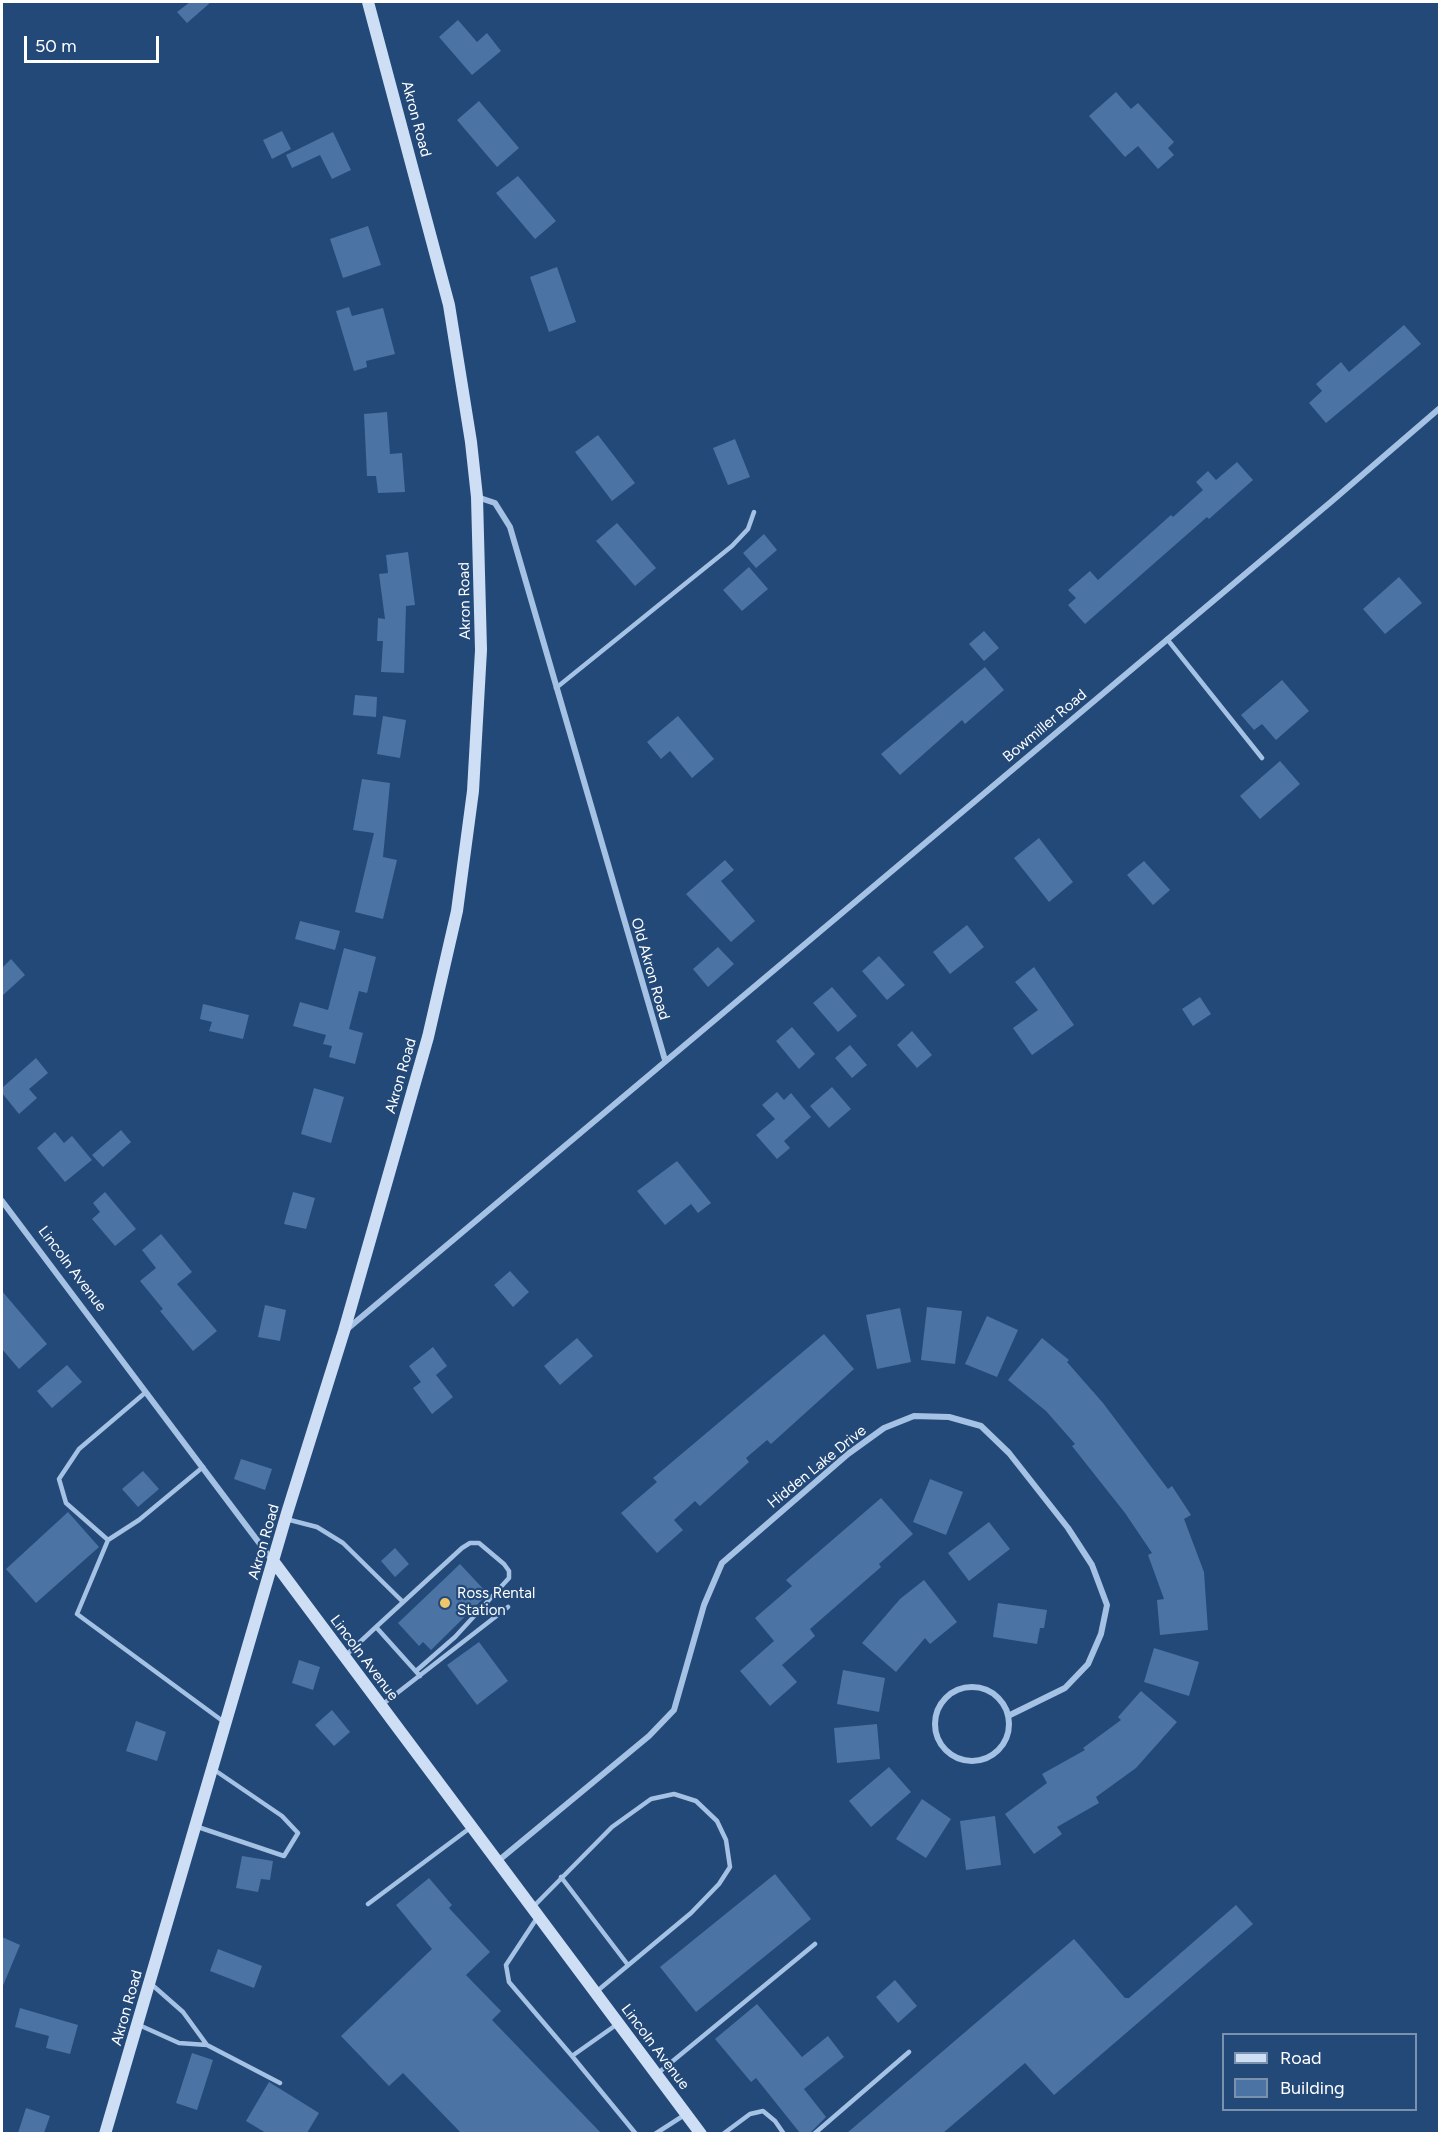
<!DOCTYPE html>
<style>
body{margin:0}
#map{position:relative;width:1441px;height:2135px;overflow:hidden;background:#234979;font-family:Figtree,sans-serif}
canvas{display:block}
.frame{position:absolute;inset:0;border:3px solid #fff;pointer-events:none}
.legend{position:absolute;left:1222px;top:2033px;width:195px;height:78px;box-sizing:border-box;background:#234979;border:2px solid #7b92af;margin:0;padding:8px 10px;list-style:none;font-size:18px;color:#fff}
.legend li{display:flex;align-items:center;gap:12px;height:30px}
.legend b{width:30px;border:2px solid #7b92af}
.scale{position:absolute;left:24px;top:36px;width:135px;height:27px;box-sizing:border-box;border:3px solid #fff;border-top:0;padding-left:8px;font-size:18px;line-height:21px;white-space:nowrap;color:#fff;-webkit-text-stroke:4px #234979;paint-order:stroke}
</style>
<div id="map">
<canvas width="1441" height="2135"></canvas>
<div class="frame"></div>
<ul class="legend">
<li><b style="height:8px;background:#cedef4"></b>Road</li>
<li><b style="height:16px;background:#4b73a3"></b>Building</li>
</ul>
<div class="scale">50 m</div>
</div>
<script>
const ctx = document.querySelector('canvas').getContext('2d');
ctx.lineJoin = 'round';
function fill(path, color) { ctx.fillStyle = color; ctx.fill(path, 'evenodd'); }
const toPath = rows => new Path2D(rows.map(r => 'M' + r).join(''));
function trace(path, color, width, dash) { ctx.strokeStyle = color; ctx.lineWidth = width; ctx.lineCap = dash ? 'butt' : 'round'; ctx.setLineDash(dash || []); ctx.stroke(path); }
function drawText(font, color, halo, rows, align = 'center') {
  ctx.font = font + ' Figtree,sans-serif'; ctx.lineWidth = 4.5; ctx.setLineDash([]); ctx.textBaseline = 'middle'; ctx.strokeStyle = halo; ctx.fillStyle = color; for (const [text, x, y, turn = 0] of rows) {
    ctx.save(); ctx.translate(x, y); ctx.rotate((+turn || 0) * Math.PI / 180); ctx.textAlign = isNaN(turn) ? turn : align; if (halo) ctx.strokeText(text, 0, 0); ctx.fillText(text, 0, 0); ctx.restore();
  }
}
const building = toPath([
 [190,2,211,2,187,23,177,12],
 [458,20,477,42,487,33,501,51,472,75,439,37],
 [1116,92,1131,109,1138,103,1174,142,1168,148,1174,155,1158,169,1138,146,1125,157,1089,116],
 [479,101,519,148,497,167,457,120],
 [282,131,291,149,272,159,263,140],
 [333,132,351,170,332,179,320,155,292,168,286,155],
 [518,176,556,221,535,239,496,193],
 [368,226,381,265,343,278,330,239],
 [557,267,576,322,549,332,530,277],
 [349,307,352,316,383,308,395,354,366,361,367,367,354,371,336,311],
 [1404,325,1421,344,1326,423,1309,403,1322,391,1316,384,1341,362,1349,372],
 [387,412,390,454,402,453,405,492,378,493,376,476,367,476,364,414],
 [598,435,635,483,612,501,575,452],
 [735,439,750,477,728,485,713,448],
 [1237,462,1253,480,1209,519,1207,517,1085,624,1068,605,1076,598,1068,590,1090,571,1098,580,1171,515,1173,517,1203,490,1196,482,1208,471,1216,480],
 [617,523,656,568,635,586,596,541],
 [764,534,777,550,756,568,743,553],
 [408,552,415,605,406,606,404,673,381,672,383,641,377,641,378,618,385,619,379,574,388,573,386,555],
 [749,567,768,589,742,611,723,590],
 [1399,577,1422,603,1385,634,1363,609],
 [984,631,999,648,984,661,969,644],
 [985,667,1004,690,965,724,962,720,900,775,881,754],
 [1282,680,1309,711,1276,740,1262,724,1254,730,1241,715],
 [355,695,377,697,376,717,353,715],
 [383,716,406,720,400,758,377,754],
 [678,716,714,759,692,778,670,751,661,759,647,742],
 [1280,761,1300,784,1260,819,1240,796],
 [362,779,390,783,383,857,397,860,383,919,355,912,374,833,353,830],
 [1039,838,1073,882,1049,902,1014,858],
 [725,860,734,870,721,881,755,921,731,942,686,894],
 [1144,861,1170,890,1153,905,1127,875],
 [300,921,340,931,335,950,295,939],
 [967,925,984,947,950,974,933,952],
 [718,947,734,964,708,987,693,969],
 [344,948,376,957,367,993,359,991,349,1029,363,1033,355,1064,329,1057,332,1046,323,1044,326,1035,293,1026,300,1002,328,1010],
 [879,956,905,985,887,1000,862,971],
 [11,959,25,975,2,996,2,968],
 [1034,967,1074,1025,1032,1055,1013,1028,1038,1010,1015,982],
 [832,987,857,1016,838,1032,813,1003],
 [1200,997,1211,1014,1193,1026,1182,1009],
 [203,1004,249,1015,243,1039,209,1031,212,1022,200,1019],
 [792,1027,815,1054,799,1069,776,1041],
 [912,1031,932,1055,917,1068,897,1045],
 [850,1045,867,1065,852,1078,835,1058],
 [36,1058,48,1073,29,1089,37,1098,19,1114,2,1093,2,1088],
 [832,1087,851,1109,829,1128,810,1106],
 [314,1088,344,1097,331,1143,301,1134],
 [777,1092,784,1100,791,1093,811,1117,784,1141,790,1148,777,1159,756,1135,775,1119,762,1105],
 [121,1130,131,1142,103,1167,92,1155],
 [55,1132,64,1143,72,1136,92,1160,65,1182,37,1148],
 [677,1161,711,1203,698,1213,691,1204,665,1225,637,1191],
 [105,1192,136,1229,115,1246,92,1219,100,1212,93,1203],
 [293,1192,315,1198,306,1229,284,1224],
 [161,1234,192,1272,177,1284,217,1331,193,1351,160,1311,163,1309,140,1281,156,1268,142,1250],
 [510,1271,529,1292,513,1307,494,1285],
 [2,1291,47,1344,19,1369,2,1349],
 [265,1305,286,1310,280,1341,258,1337],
 [927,1307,962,1311,955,1364,921,1360],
 [900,1308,911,1362,877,1369,866,1315],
 [987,1316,1018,1330,997,1377,965,1364],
 [824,1334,854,1369,771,1444,767,1440,746,1458,749,1462,700,1506,695,1501,674,1520,683,1530,657,1553,621,1513,657,1482,653,1478],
 [577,1338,593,1356,560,1385,544,1366],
 [1042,1338,1069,1360,1067,1362,1103,1403,1168,1489,1172,1486,1191,1515,1184,1519,1204,1572,1208,1630,1160,1635,1157,1600,1164,1599,1148,1555,1152,1553,1125,1513,1072,1446,1075,1444,1046,1411,1008,1380],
 [433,1347,447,1366,436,1375,453,1397,432,1414,413,1388,421,1382,409,1366],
 [67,1365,82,1382,52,1408,37,1391],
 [241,1459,272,1469,265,1490,234,1479],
 [143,1471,159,1489,138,1507,122,1489],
 [930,1479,963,1492,946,1535,913,1522],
 [881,1498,913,1534,879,1564,881,1567,810,1629,815,1636,782,1665,797,1682,770,1706,740,1671,774,1641,755,1618,792,1586,786,1580],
 [68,1512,99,1547,36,1603,6,1569],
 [989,1522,1010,1549,969,1581,948,1553],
 [395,1548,409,1564,395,1577,381,1561],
 [460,1564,488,1594,431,1650,423,1642,419,1646,398,1623],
 [924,1580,957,1622,930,1644,925,1638,896,1672,862,1643,900,1599],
 [998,1603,1047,1610,1044,1628,1040,1628,1037,1644,993,1637],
 [479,1642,508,1681,477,1705,447,1665],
 [1154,1648,1199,1662,1189,1696,1144,1682],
 [299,1660,320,1667,313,1690,292,1683],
 [843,1670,885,1678,879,1712,837,1704],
 [1141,1691,1177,1722,1136,1768,1096,1797,1099,1803,1057,1827,1062,1834,1034,1854,1005,1814,1047,1783,1042,1774,1085,1750,1083,1748,1121,1720,1118,1717],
 [332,1710,350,1732,334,1746,315,1725],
 [136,1721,166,1732,157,1761,126,1751],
 [877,1724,880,1759,837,1763,834,1728],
 [889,1767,911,1792,871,1827,849,1801],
 [922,1799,951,1819,926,1858,896,1839],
 [995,1816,1001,1865,966,1870,960,1821],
 [242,1856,273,1861,270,1880,261,1879,258,1892,236,1888],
 [775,1874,811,1919,696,2012,660,1967],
 [429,1878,452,1905,449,1908,490,1952,466,1975,501,2011,492,2020,601,2133,461,2133,403,2073,389,2086,341,2036,432,1949,396,1905],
 [1236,1905,1253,1924,1054,2095,1025,2063,943,2133,847,2133,1074,1939,1125,1998,1129,1998],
 [2,1937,20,1945,2,1988],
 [218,1949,262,1966,254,1988,210,1971],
 [895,1980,917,2006,898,2023,876,1997],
 [757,2004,802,2057,828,2036,844,2057,804,2089,826,2117,810,2133,800,2133,756,2078,751,2082,715,2039],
 [20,2008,78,2025,70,2054,46,2048,49,2036,15,2027],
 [192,2053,213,2060,197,2110,176,2103],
 [269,2082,319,2113,307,2133,266,2133,246,2121],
 [26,2108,50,2116,44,2133,18,2133]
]);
const lane = toPath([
 [1167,639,1262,758],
 [556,688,732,546,748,529,754,512],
 [146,1392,79,1449,59,1479,66,1503,108,1540,77,1614,224,1722],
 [286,1519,317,1527,343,1543,403,1602],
 [108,1540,139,1520,203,1467],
 [345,1656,376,1627],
 [416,1671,455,1637,509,1578,509,1571,504,1564,479,1543,470,1543,462,1548,376,1627,420,1676],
 [383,1704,508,1607],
 [195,1826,284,1856,298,1833,282,1816,213,1769],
 [561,1877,628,1965],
 [368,1904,470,1828],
 [533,1907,612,1827,651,1799,674,1794,696,1801,717,1821,726,1840,730,1867,719,1884,691,1913,596,1992],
 [537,1918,506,1965,509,1982,572,2056,616,2025],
 [150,1983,183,2012,207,2045,280,2083],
 [139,2025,179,2043,207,2045],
 [572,2056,636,2134],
 [657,2074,815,1944],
 [655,2134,686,2114],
 [723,2134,750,2114,763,2111,775,2121,784,2134],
 [814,2134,909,2052]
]);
const street = toPath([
 [477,497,495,503,510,527,665,1060],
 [2,1201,272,1560],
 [346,1330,1332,501,1440,408],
 '935 1724a37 37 0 1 1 74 0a37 37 0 1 1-74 0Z',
 [498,1861,649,1736,674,1710,704,1605,722,1563,848,1454,884,1428,914,1416,949,1417,981,1426,1009,1453,1068,1528,1092,1565,1107,1605,1101,1634,1088,1664,1065,1688,1008,1716]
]);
const secondary = toPath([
 [274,1562,701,2134],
 [105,2134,287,1513,344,1331,428,1037,457,911,473,791,481,650,477,497,471,442,449,305,368,2]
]);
const markers = [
 [445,1603,6,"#efc768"]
];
const streetNames = [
 ["Akron Road",416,119,75],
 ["Akron Road",465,601,-91],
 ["Bowmiller Road",1045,726,-40],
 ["Old Akron Road",650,969,74],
 ["Akron Road",401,1076,-74],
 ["Lincoln Avenue",72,1269,53],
 ["Hidden Lake Drive",817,1467,-39],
 ["Akron Road",264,1542,-74],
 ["Lincoln Avenue",364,1658,53],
 ["Akron Road",127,2008,-74],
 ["Lincoln Avenue",655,2047,53]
];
const poiNames = [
 ["Ross Rental",457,1594],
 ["Station",457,1611]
];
fill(building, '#4b73a3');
trace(lane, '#a5c2e4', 4.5);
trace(street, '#a5c2e4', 6);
trace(secondary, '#cedef4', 12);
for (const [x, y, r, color] of markers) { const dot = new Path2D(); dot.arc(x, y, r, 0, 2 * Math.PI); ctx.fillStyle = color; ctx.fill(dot); trace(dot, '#234979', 2); }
drawText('15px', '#fff', '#234979', streetNames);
drawText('15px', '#fff', '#234979', poiNames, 'left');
</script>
